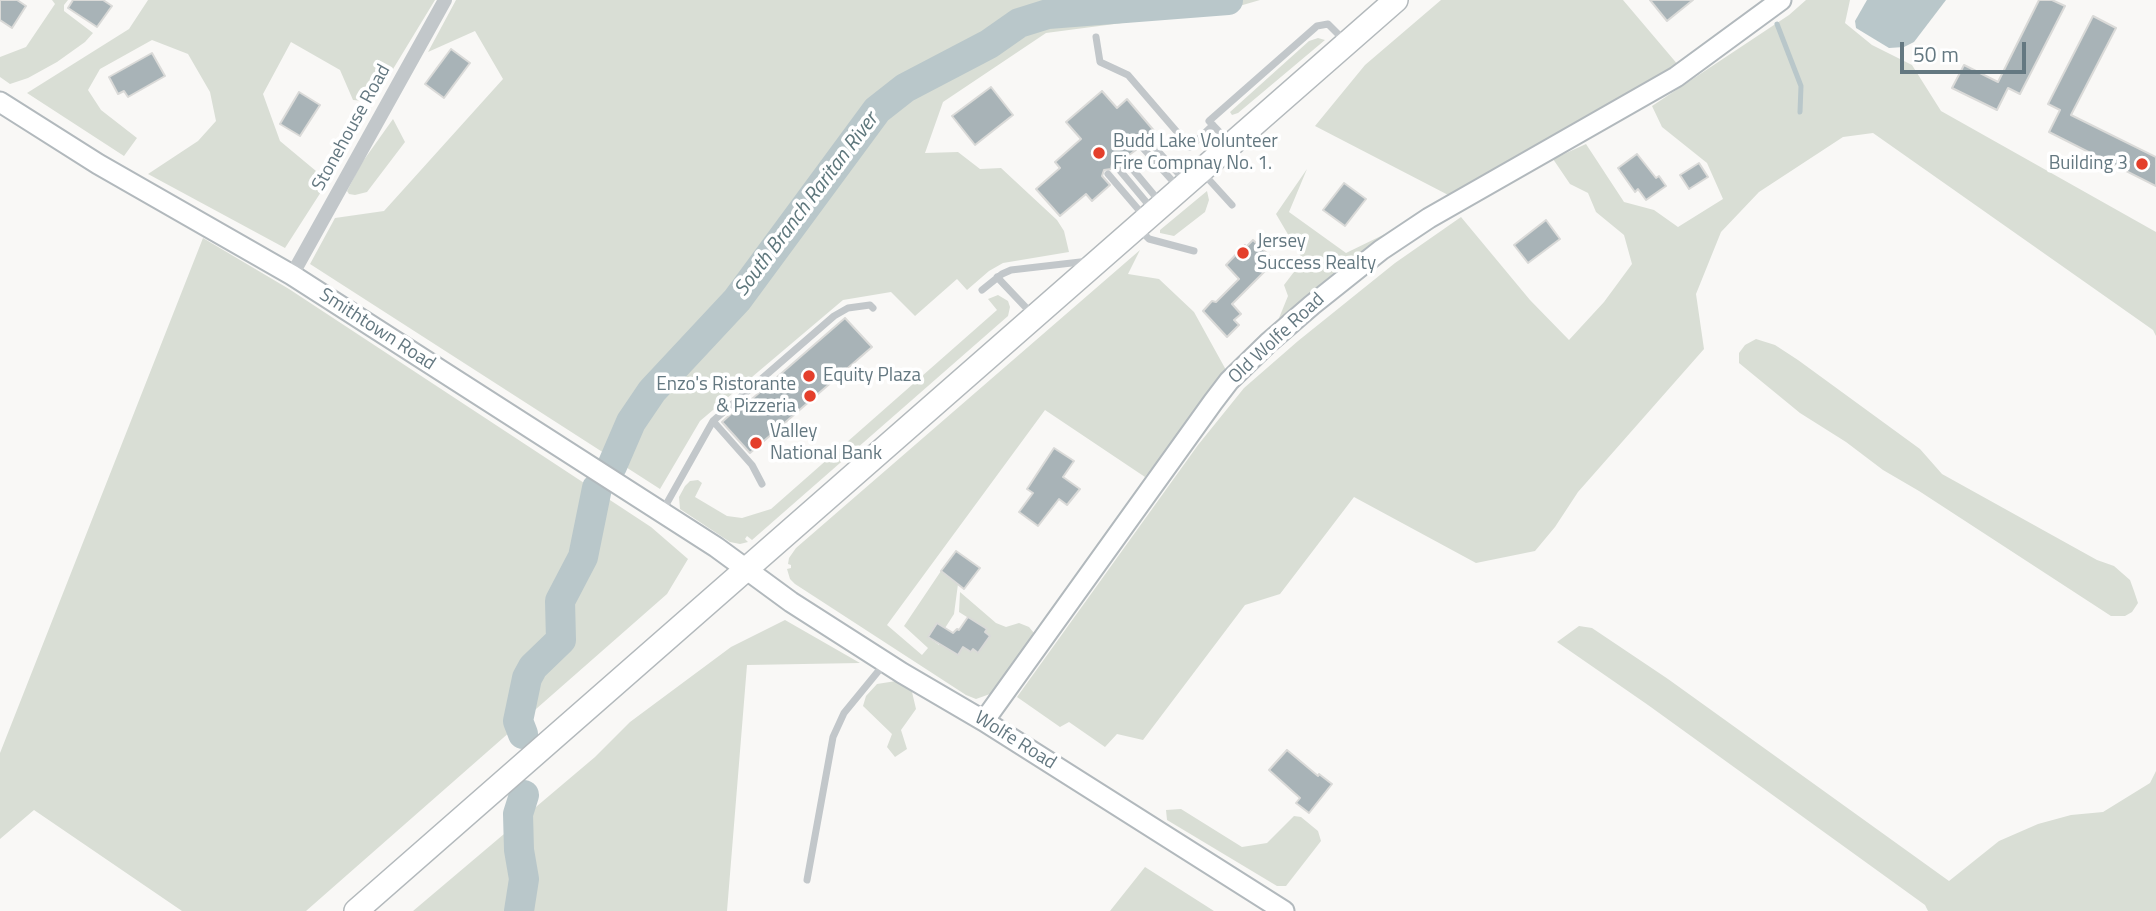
<!DOCTYPE html>
<style>
body{margin:0}
#map{position:relative;width:2156px;height:911px;overflow:hidden;background:#f9f8f6;font-family:"Titillium Web",sans-serif}
canvas{display:block}
.scale{position:absolute;left:1900px;top:42px;width:126px;height:32px;box-sizing:border-box;border:4px solid #647881;border-top:0;padding-left:9px;font-size:21px;line-height:24px;white-space:nowrap;color:#647881;-webkit-text-stroke:5px #fff;paint-order:stroke}
</style>
<div id="map">
<canvas width="2156" height="911"></canvas>
<div class="scale">50 m</div>
</div>
<script>
const ctx = document.querySelector('canvas').getContext('2d');
ctx.lineJoin = 'round';
function fill(path, color) { ctx.fillStyle = color; ctx.fill(path, 'evenodd'); }
const toPath = rows => new Path2D(rows.map(r => 'M' + r).join(''));
function trace(path, color, width, dash) { ctx.strokeStyle = color; ctx.lineWidth = width; ctx.lineCap = dash ? 'butt' : 'round'; ctx.setLineDash(dash || []); ctx.stroke(path); }
function drawText(font, color, halo, rows, align = 'center') {
  ctx.font = font + ' "Titillium Web",sans-serif'; ctx.lineWidth = 7; ctx.setLineDash([]); ctx.textBaseline = 'middle'; ctx.strokeStyle = halo; ctx.fillStyle = color; for (const [text, x, y, turn = 0] of rows) {
    ctx.save(); ctx.translate(x, y); ctx.rotate((+turn || 0) * Math.PI / 180); ctx.textAlign = isNaN(turn) ? turn : align; if (halo) ctx.strokeText(text, 0, 0); ctx.fillText(text, 0, 0); ctx.restore();
  }
}
const green = toPath([
 [52,0,68,0,64,5,64,11,93,33,85,42,57,62,28,78,10,84,0,77,0,57,26,47,55,4],
 [148,0,435,0,373,102,353,100,340,70,291,42,263,94,280,141,328,181,285,248,148,174,198,141,216,121,210,92,188,54,152,40,100,69,88,90,101,110,137,138,124,156,27,93,129,29],
 [456,0,1260,0,1229,9,1046,33,943,102,925,153,958,152,980,169,1001,168,1057,220,1064,231,1069,252,1003,263,989,271,967,290,957,279,915,316,891,292,843,300,700,421,660,489,310,264,335,218,384,211,503,79,475,31,428,52],
 [1441,0,1623,0,1679,66,1454,198,1315,126,1365,65],
 [1806,0,1850,0,1845,23,1872,45,1912,65,1941,111,2156,232,2156,336,2153,330,1873,133,1843,137,1759,192,1721,232,1696,294,1704,349,1578,492,1555,527,1535,551,1476,563,1354,497,1280,594,1245,605,1143,740,1117,734,1105,747,1069,722,1060,727,1017,697,1198,445,1244,388,1298,341,1395,263,1461,217,1530,300,1569,340,1604,302,1632,264,1624,235,1596,212,1588,193,1570,184,1553,159,1586,144,1624,202,1654,210,1678,227,1723,199,1707,163,1662,127,1652,106,1789,15],
 [1318,38,1325,40,1238,113,1232,115,1230,112,1309,41],
 [393,119,405,142,367,192,355,195,349,194,347,191,361,164],
 [1307,169,1289,212,1346,253,1385,234,1277,323,1288,296,1284,285,1303,260,1276,214],
 [1207,191,1209,200,1205,212,1174,236,1160,233,1160,230],
 [203,238,289,289,651,527,688,559,667,594,306,911,182,911,34,810,0,839,0,753],
 [1140,250,1128,274,1159,279,1194,312,1226,370,1145,477,1045,410,887,625,922,655,928,648,904,626,941,571,958,584,954,614,945,628,937,623,928,637,939,645,941,643,958,655,963,647,970,652,973,649,978,653,986,629,959,612,960,592,996,623,1006,627,1019,623,1029,627,1034,633,990,694,976,699,966,695,795,584,790,579,787,569,791,568,791,565,788,564,789,558,796,548],
 [998,295,1008,301,1010,307,1008,316,752,540,747,536,745,539,748,542,740,544,730,542,680,509,679,497,685,486,690,481,698,480,702,483,695,497,727,516,742,518,771,509,997,310,988,299],
 [1756,339,1775,345,1798,360,1920,449,1942,474,2097,560,2114,566,2130,580,2134,591,2138,603,2132,612,2125,616,2111,616,1919,491,1883,470,1846,442,1800,413,1739,363,1739,353,1745,345],
 [785,620,860,663,747,665,727,911,413,911,595,757,630,722,731,647],
 [1579,626,1592,628,1668,679,1949,881,1999,841,2038,824,2071,815,2103,812,2150,783,2156,771,2156,911,1928,911,1925,905,1648,705,1557,642],
 [896,681,912,692,916,709,901,730,907,749,895,757,887,747,892,734,863,706,866,696,877,684],
 [1181,809,1242,847,1267,843,1294,816,1301,817,1318,831,1321,841,1286,886,1277,886,1167,820,1166,810],
 [1145,867,1214,911,1110,911]
]);
const water = toPath([
 [1867,0,1946,0,1914,42,1904,47,1889,48,1856,28,1855,21]
]);
const stream = toPath([
 [1777,24,1801,86,1800,112]
]);
const river = toPath([
 [612,466,631,422,652,391,737,300,877,110,905,88,989,44,1019,23,1048,14,1228,0],
 [523,734,518,721,527,678,533,667,561,640,560,601,583,557,597,488],
 [519,911,524,879,519,850,518,814,524,795]
]);
const building = toPath([
 [0,0,17,0,26,6,12,28,0,20,0,0],
 [73,0,103,0,112,6,97,27,68,8,73,0],
 [1650,0,1693,0,1667,21,1650,0],
 [2039,0,2052,0,2065,6,2020,94,2008,88,1997,110,1952,88,1964,65,1998,82,2039,0],
 [2093,16,2116,28,2071,115,2156,157,2156,186,2049,132,2060,110,2048,104,2093,16],
 [451,49,470,63,444,98,425,84,451,49],
 [152,53,165,76,128,97,124,91,118,94,109,77,152,53],
 [991,87,1013,115,975,145,952,116,991,87],
 [1102,91,1117,108,1127,99,1156,133,1153,136,1144,135,1142,140,1135,144,1136,150,1129,155,1121,154,1118,161,1112,164,1111,169,1104,170,1102,176,1110,185,1092,201,1086,194,1060,216,1036,189,1060,168,1055,162,1081,139,1066,122,1102,91],
 [299,92,320,105,300,136,280,124,299,92],
 [1637,154,1656,178,1659,176,1666,186,1646,200,1638,189,1635,192,1618,168,1637,154],
 [1699,163,1708,177,1689,189,1680,175,1699,163],
 [1344,183,1366,199,1345,226,1323,210,1344,183],
 [1546,220,1560,239,1528,263,1514,245,1546,220],
 [1253,240,1275,261,1232,304,1241,314,1234,320,1239,325,1227,337,1203,311,1212,301,1216,302,1239,279,1226,265,1245,245,1246,247,1253,240],
 [845,318,872,347,750,453,722,422,743,403,745,405,845,318],
 [1054,448,1074,461,1063,477,1080,489,1067,505,1059,499,1038,526,1019,512,1033,493,1027,489,1054,448],
 [956,551,980,568,964,589,941,571,956,551],
 [968,617,987,629,985,632,990,636,978,653,973,649,971,652,963,647,958,655,928,637,937,623,953,633,957,629,959,630,968,617],
 [1287,750,1318,776,1319,774,1332,784,1309,813,1296,803,1300,798,1269,770,1287,750]
]);
const lane = toPath([
 [1096,37,1100,62,1128,75,1190,147,1213,125],
 [1148,140,1185,181],
 [1228,141,1209,121,1317,26,1328,24,1344,40],
 [1141,146,1178,187],
 [1124,159,1160,202],
 [1117,167,1152,209],
 [1202,172,1232,205],
 [1108,174,1144,216],
 [1140,230,1149,239,1194,251],
 [997,277,1033,315],
 [982,290,1002,274,1011,270,1089,261],
 [713,421,752,465,762,484],
 [663,510,713,421,834,316,848,308,870,305,873,308],
 [807,880,833,737,844,713,885,663]
]);
const street = toPath([
 [292,275,445,0]
]);
const secondary = toPath([
 [0,102,98,164,292,275,716,547,791,602,902,673,984,721,1284,911],
 [984,721,1213,402,1229,381,1268,343,1312,305,1381,250,1429,218,1676,77,1781,0]
]);
const primary = toPath([
 [356,911,1396,0]
]);
const markers = [
 [1099,153,7,"#e43f2b"],
 [2142,164,7,"#e43f2b"],
 [1243,253,7,"#e43f2b"],
 [809,376,7,"#e43f2b"],
 [810,396,7,"#e43f2b"],
 [756,443,7,"#e43f2b"]
];
const streetNames = [
 ["Stonehouse Road",352,128,-61],
 ["Smithtown Road",377,330,33],
 ["Old Wolfe Road",1277,339,-43],
 ["Wolfe Road",1015,741,32]
];
const poiNames = [
 ["Budd Lake Volunteer",1113,142],
 ["Fire Compnay No. 1.",1113,164],
 ["Building 3",2128,164,"right"],
 ["Jersey",1257,242],
 ["Success Realty",1257,264],
 ["Equity Plaza",823,376],
 ["Enzo's Ristorante",796,385,"right"],
 ["& Pizzeria",796,407,"right"],
 ["Valley",770,432],
 ["National Bank",770,454]
];
const waterNames = [
 ["South Branch Raritan River",807,205,-53]
];
fill(green, '#d9ded5');
fill(water, '#b9c7ca');
trace(stream, '#b9c7ca', 5);
trace(river, '#b9c7ca', 30);
fill(building, '#a8b3b7');
trace(building, '#dadad8', 2);
trace(secondary, '#b2b9bd', 23);
trace(primary, '#b3b9bc', 26);
trace(lane, '#c2c7ca', 7);
trace(street, '#c2c7ca', 14);
trace(secondary, '#fff', 19);
trace(primary, '#fff', 23);
for (const [x, y, r, color] of markers) { const dot = new Path2D(); dot.arc(x, y, r, 0, 2 * Math.PI); ctx.fillStyle = color; ctx.fill(dot); trace(dot, '#fff', 2.5); }
drawText('19px', '#647881', '#fff', streetNames);
drawText('19px', '#647881', '#fff', poiNames, 'left');
drawText('italic 21px', '#5e777c', '#fff', waterNames);
</script>
